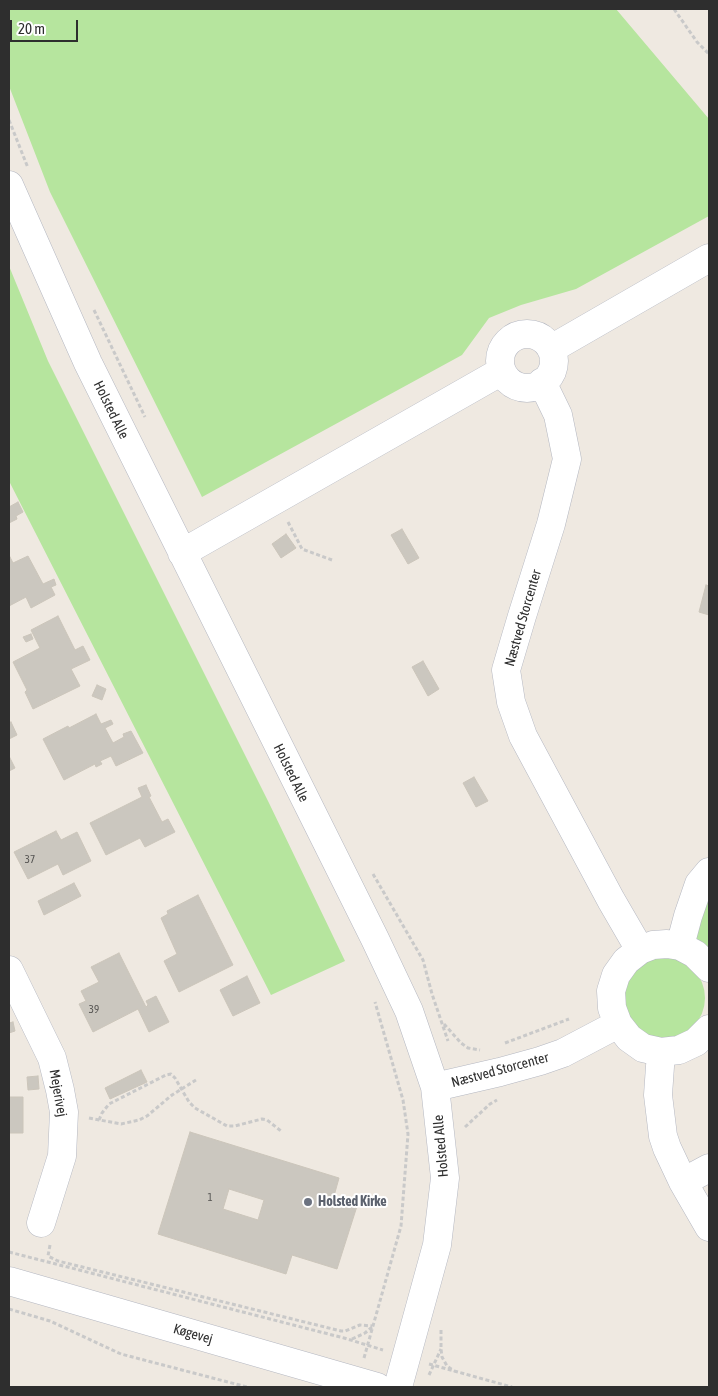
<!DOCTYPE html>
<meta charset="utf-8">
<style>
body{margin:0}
#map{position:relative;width:718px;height:1396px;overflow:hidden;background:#efe9e1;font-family:"Asap Condensed",sans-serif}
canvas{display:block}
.frame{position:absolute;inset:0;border:10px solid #2e2e2e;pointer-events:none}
.scale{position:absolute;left:10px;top:20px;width:68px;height:22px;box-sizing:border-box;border:2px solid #2e2e2e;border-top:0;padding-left:6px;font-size:15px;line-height:18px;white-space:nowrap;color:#2e2e2e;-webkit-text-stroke:4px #fff;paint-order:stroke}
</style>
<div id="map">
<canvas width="718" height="1396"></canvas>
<div class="frame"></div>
<div class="scale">20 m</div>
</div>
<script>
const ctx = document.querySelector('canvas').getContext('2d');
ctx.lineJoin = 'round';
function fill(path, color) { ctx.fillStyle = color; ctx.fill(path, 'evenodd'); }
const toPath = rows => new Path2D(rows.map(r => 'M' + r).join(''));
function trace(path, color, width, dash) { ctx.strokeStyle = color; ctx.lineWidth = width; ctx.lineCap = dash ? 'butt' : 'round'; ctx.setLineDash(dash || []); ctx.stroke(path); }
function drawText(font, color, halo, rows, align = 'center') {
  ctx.font = font + ' "Asap Condensed",sans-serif'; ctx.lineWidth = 4; ctx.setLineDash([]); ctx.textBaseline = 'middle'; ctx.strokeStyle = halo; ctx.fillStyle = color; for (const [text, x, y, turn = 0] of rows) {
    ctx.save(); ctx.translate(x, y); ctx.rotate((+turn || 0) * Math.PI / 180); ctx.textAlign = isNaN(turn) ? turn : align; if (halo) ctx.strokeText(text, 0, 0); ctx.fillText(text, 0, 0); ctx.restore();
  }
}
const green = toPath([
 [9,9,616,9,709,119,709,216,576,289,521,305,489,318,462,355,202,497,50,192,9,86],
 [9,266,48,361,269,803,345,961,271,995,9,481],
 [709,887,709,949,694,938],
 '623 998a41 41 0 1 1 82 0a41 41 0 1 1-82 0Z'
]);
const building = toPath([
 [18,502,23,512,16,516,17,519,9,523,9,507,18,502],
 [402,529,419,558,408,564,391,535,402,529],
 [286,534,296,548,281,558,272,544,286,534],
 [9,555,13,563,28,556,43,584,54,579,56,585,51,587,55,595,31,608,26,597,9,606,9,555],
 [706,585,709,586,709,615,699,612,706,585],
 [58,616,75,650,83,646,90,660,71,669,80,686,33,709,25,692,27,690,13,662,40,648,31,630,58,616],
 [31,634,33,639,26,642,23,637,31,634],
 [423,661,439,689,428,696,412,667,423,661],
 [97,685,106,689,102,700,92,696,97,685],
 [96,714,101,724,111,720,113,724,105,728,113,743,124,737,123,734,131,731,143,753,116,766,111,756,100,761,102,764,96,767,95,764,64,780,43,739,68,726,69,728,96,714],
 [11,722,17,735,9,739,9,723,11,722],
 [9,756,15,768,9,771,9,756],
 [474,777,488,801,476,807,463,783,474,777],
 [146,785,151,796,149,797,162,822,168,819,175,832,145,847,140,838,106,855,90,823,142,797,138,788,146,785],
 [56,831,61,840,77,832,91,861,63,875,58,864,28,879,14,852,56,831],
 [74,883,81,896,44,915,38,901,74,883],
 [198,895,233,965,179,992,164,961,177,954,161,918,168,914,167,911,198,895],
 [119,953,146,1007,148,1005,146,1001,156,996,169,1022,149,1032,138,1009,93,1032,79,1004,86,1001,81,991,99,982,91,967,119,953],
 [247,976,260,1003,233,1016,220,990,247,976],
 [13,1022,15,1031,9,1033,9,1023,13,1022],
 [141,1070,147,1082,110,1099,105,1088,141,1070],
 [38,1076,39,1089,28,1090,27,1077,38,1076],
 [9,1097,23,1097,23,1133,9,1133,9,1097],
 [190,1132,339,1178,334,1196,358,1203,337,1269,292,1255,286,1274,158,1234,190,1132],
 [229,1189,264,1200,258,1220,223,1209,229,1189]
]);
const path = toPath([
 [674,9,697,42,709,54],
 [9,120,28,168],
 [94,310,145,417],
 [288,522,302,549,332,560],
 [373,874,423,960,432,994,448,1041],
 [444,1024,461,1043,468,1048,480,1050],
 [505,1043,569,1019],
 [89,1118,121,1124,139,1120,147,1116,172,1095,196,1080],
 [99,1120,102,1113,109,1104,166,1075,171,1074,175,1078,189,1102,195,1108,227,1126,235,1126,262,1119,267,1120,281,1131],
 [465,1127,490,1104,497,1100],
 [50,1245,48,1256,58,1261,341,1331,345,1331,360,1325,372,1326],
 [9,1252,344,1338,383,1350],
 [9,1309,50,1321,121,1354,247,1387],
 [441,1330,441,1349,442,1357,447,1366,454,1371],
 [352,1339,365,1333,372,1327],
 [364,1358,401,1226,408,1134,403,1100,375,1002],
 [429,1364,512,1387],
 [429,1375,441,1349]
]);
const minor = toPath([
 [9,185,88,363,375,939,409,1011,435,1087,445,1178,437,1245,398,1387],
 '500 361a27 27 0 1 1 54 0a27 27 0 1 1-54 0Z',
 [551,349,709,258],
 [542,382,558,415,567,459,551,524,522,616,506,670,511,702,523,736,611,900,640,950],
 [182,553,502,371],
 [680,946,688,916,699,884,709,872],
 [709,968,695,954,680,946,667,944,653,945,640,950,626,961,616,975,611,991,612,1008,618,1024,629,1038,643,1048,661,1052,679,1050,696,1042,709,1029],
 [9,970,52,1058,60,1090,64,1112,62,1156,41,1223],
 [661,1052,658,1095,663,1136,667,1148,683,1182,709,1227],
 [435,1087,500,1072,540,1061,563,1053,618,1024],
 [683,1182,709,1168],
 [9,1281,377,1387]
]);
const markers = [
 [308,1202,5,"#6b7280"]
];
const numberNames = [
 ["37",30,860],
 ["39",94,1010],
 ["1",210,1198]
];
const streetNames = [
 ["Holsted Alle",111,410,64],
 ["Næstved Storcenter",523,618,-74],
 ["Holsted Alle",291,773,64],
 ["Næstved Storcenter",500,1070,-15],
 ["Mejerivej",58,1093,80],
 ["Holsted Alle",441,1146,-95],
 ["Køgevej",193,1334,16]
];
const worshipNames = [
 ["Holsted Kirke",318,1202]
];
fill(green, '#b6e59e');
fill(building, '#cbc7bf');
trace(building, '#cbc5ba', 1);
trace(minor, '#b4b7c1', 29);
trace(path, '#c9c9c9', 3, [4, 2.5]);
trace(minor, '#fff', 28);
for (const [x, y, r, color] of markers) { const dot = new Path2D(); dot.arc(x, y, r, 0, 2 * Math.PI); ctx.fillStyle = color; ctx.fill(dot); trace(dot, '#fff', 2); }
drawText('11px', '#555452', null, numberNames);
drawText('14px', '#2e2e2e', '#fff', streetNames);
drawText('bold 14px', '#5b616d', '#fff', worshipNames, 'left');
</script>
